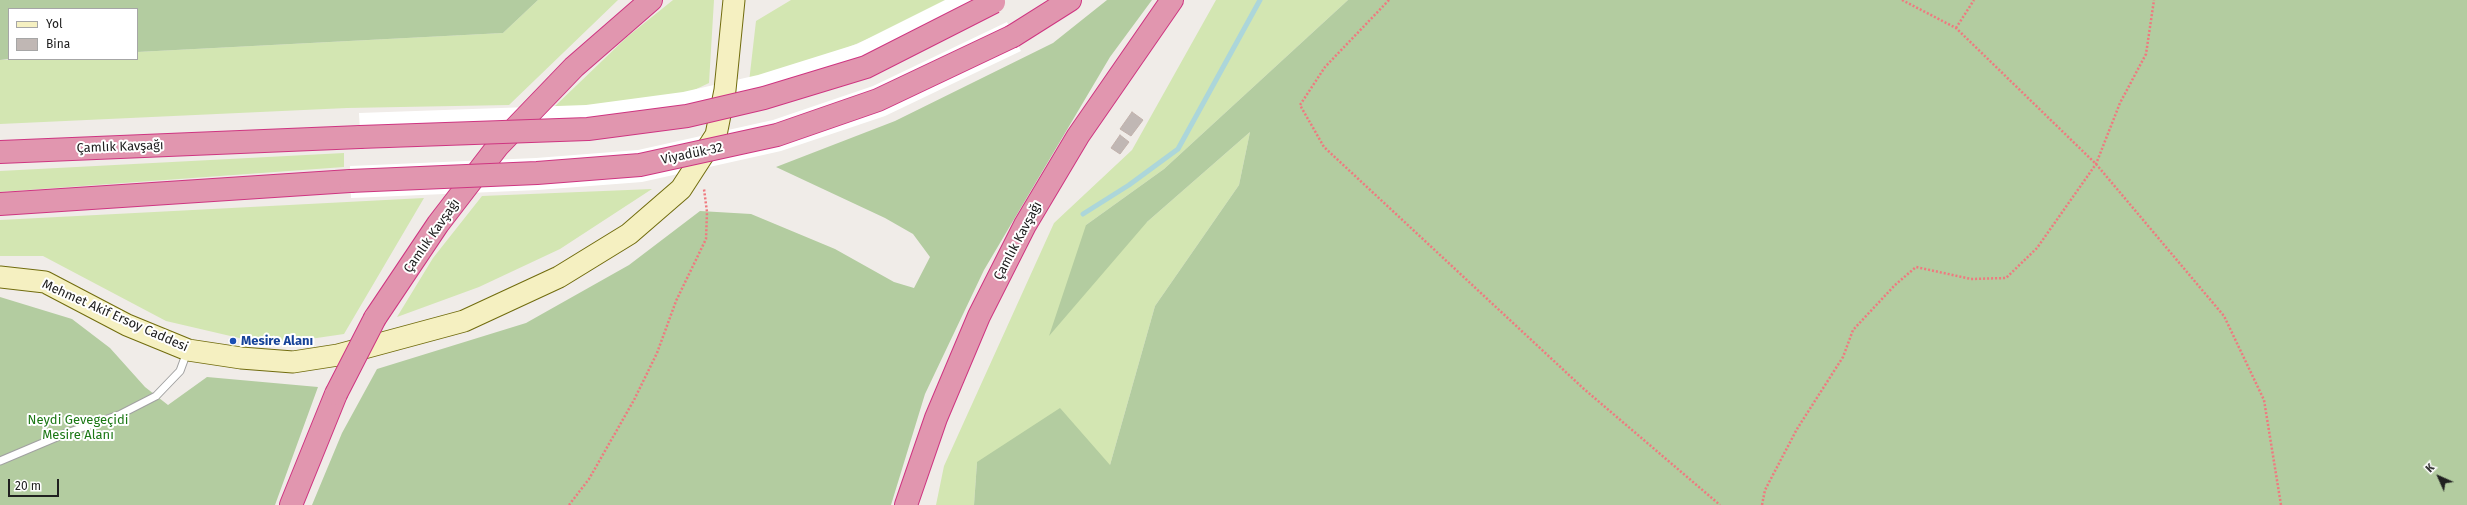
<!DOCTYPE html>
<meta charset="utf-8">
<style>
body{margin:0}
#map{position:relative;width:2467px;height:505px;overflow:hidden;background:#f0ece8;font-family:"Fira Sans",sans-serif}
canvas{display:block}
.legend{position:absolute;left:8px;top:8px;width:130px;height:52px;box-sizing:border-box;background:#fff;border:1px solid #a6a6a6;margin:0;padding:5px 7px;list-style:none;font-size:12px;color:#202020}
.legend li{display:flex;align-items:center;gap:8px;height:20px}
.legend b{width:20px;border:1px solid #a6a6a6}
.north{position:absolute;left:2419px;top:457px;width:40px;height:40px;-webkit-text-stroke:3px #fff;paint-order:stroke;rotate:315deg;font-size:11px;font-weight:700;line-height:16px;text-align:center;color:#202020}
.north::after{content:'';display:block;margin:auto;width:14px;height:18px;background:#202020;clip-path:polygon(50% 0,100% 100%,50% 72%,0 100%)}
.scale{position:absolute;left:8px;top:479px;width:51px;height:18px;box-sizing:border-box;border:2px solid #202020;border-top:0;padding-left:5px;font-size:12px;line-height:14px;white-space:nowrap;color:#202020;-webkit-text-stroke:3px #fff;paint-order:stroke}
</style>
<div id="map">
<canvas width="2467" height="505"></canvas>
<ul class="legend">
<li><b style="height:5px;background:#f5f0c1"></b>Yol</li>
<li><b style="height:11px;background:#c0b7b4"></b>Bina</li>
</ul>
<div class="north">K</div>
<div class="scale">20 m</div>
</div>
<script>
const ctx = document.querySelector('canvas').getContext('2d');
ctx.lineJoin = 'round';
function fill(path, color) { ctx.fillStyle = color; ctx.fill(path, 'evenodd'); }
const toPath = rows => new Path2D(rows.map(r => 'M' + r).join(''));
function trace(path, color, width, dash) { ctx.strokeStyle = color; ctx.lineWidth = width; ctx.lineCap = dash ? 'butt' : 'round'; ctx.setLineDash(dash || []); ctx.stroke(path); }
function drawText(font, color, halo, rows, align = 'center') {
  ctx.font = font + ' "Fira Sans",sans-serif'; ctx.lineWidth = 4; ctx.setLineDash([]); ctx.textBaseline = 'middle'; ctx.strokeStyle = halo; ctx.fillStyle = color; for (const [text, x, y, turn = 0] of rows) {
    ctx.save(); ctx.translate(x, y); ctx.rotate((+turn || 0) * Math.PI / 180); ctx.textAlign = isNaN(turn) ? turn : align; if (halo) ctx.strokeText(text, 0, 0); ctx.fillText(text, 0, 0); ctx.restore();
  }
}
const grass = toPath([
 [538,0,618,0,509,105,347,108,0,124,0,60,137,59,137,52,503,33],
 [673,0,714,0,709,83,671,101,553,108,627,37],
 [791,0,950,0,926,14,814,62,749,82,756,21],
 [1216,0,1348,0,1164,169,1086,225,1147,222,1250,132,1239,185,1155,306,1110,465,977,462,974,505,936,505,944,466,1054,223,1132,150],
 [344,153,344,167,0,192,0,171],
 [652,189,560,249,479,287,397,317,433,258,482,196],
 [424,198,344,334,269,345,166,321,43,256,0,256,0,220]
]);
const forest = toPath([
 [0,0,538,0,503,33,137,52,137,9,9,9,10,59,0,60],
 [1107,0,1152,0,1110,57,984,270,925,394,891,505,312,505,342,433,377,369,526,323,629,265,700,211,751,214,835,249,894,282,914,288,930,257,913,234,885,218,776,167,895,121,1053,43],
 [1348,0,2467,0,2467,505,974,505,977,462,1060,408,1110,465,1155,306,1239,185,1250,132,1147,222,1049,336,1086,225,1164,169],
 [0,297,72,319,110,348,145,387,168,405,207,377,318,387,275,505,0,505]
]);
const pier = toPath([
 [945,0,993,0,999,13,870,77,767,109,689,127,589,140,361,149,359,113,586,105,683,92,758,75,857,44],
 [1007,22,1021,51,885,116,781,151,642,182,538,190,351,198,350,166,536,158,638,150,773,120,873,86]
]);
const stream = toPath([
 [1083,214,1129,185,1178,149,1260,0]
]);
const building = toPath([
 [1132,112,1143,120,1131,136,1120,129,1132,112],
 [1120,135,1129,142,1120,154,1111,148,1120,135]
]);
const path = toPath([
 [1389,0,1325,67,1300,105,1324,147,1584,389,1720,505],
 [1902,0,1956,28,2096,164,2224,316,2264,400,2281,505],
 [1956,28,1974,0],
 [569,505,589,479,634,400,657,353,676,301,706,239,707,212,704,189],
 [1762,505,1765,490,1797,429,1843,357,1853,330,1895,285,1916,267,1971,279,2006,278,2037,248,2096,164,2120,103,2146,54,2154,0]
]);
const service = toPath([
 [0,461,64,434,119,415,156,396,180,371,187,352]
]);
const secondary = toPath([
 [0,277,45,282,127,325,188,350,241,358,293,362,338,355,464,321,559,277,629,234,681,189,716,135,725,90,734,0]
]);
const motorway = toPath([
 [1013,36,1070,0],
 [0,152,360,137],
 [0,204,350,181],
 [375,318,438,224,498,146,574,67,651,0],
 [291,505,336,394],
 [906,505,936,418,979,316,1025,225,1078,136,1172,0]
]);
const motorwayBridge = toPath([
 [360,137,588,129,687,116,764,98,866,67,994,2],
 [350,181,537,173,640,165,777,135,878,100,1013,36],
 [336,394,375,318]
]);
const markers = [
 [233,341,4,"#1a4fb4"]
];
const streetNames = [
 ["Çamlık Kavşağı",120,147,-2],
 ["Viyadük-32",692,154,-12],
 ["Çamlık Kavşağı",432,236,-55],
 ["Çamlık Kavşağı",1018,241,-62],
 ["Mehmet Akif Ersoy Caddesi",115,316,24]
];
const transitNames = [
 ["Mesire Alanı",241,341]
];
const parkNames = [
 ["Neydi Gevegeçidi",78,420],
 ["Mesire Alanı",78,435]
];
fill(grass, '#d3e6b2');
fill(forest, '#b3cca0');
fill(pier, '#fff');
trace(stream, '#acd6da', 5);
fill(building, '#c0b7b4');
trace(building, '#c1b1ab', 1);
trace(service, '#a1a1a1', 9);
trace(secondary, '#716c0e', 23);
trace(motorway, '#ce3581', 24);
trace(path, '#ef797f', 2.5, [2, 2]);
trace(service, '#fff', 7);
trace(secondary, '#f5f0c1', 21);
trace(motorway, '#e196af', 22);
trace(motorwayBridge, '#ce3581', 24, []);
trace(motorwayBridge, '#e196af', 22);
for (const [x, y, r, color] of markers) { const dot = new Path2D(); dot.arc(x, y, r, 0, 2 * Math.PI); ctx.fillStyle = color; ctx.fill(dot); trace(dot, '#fff', 1.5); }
drawText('13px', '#202020', '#fff', streetNames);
drawText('bold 13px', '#164399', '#fff', transitNames, 'left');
drawText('13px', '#1c7815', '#fff', parkNames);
</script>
